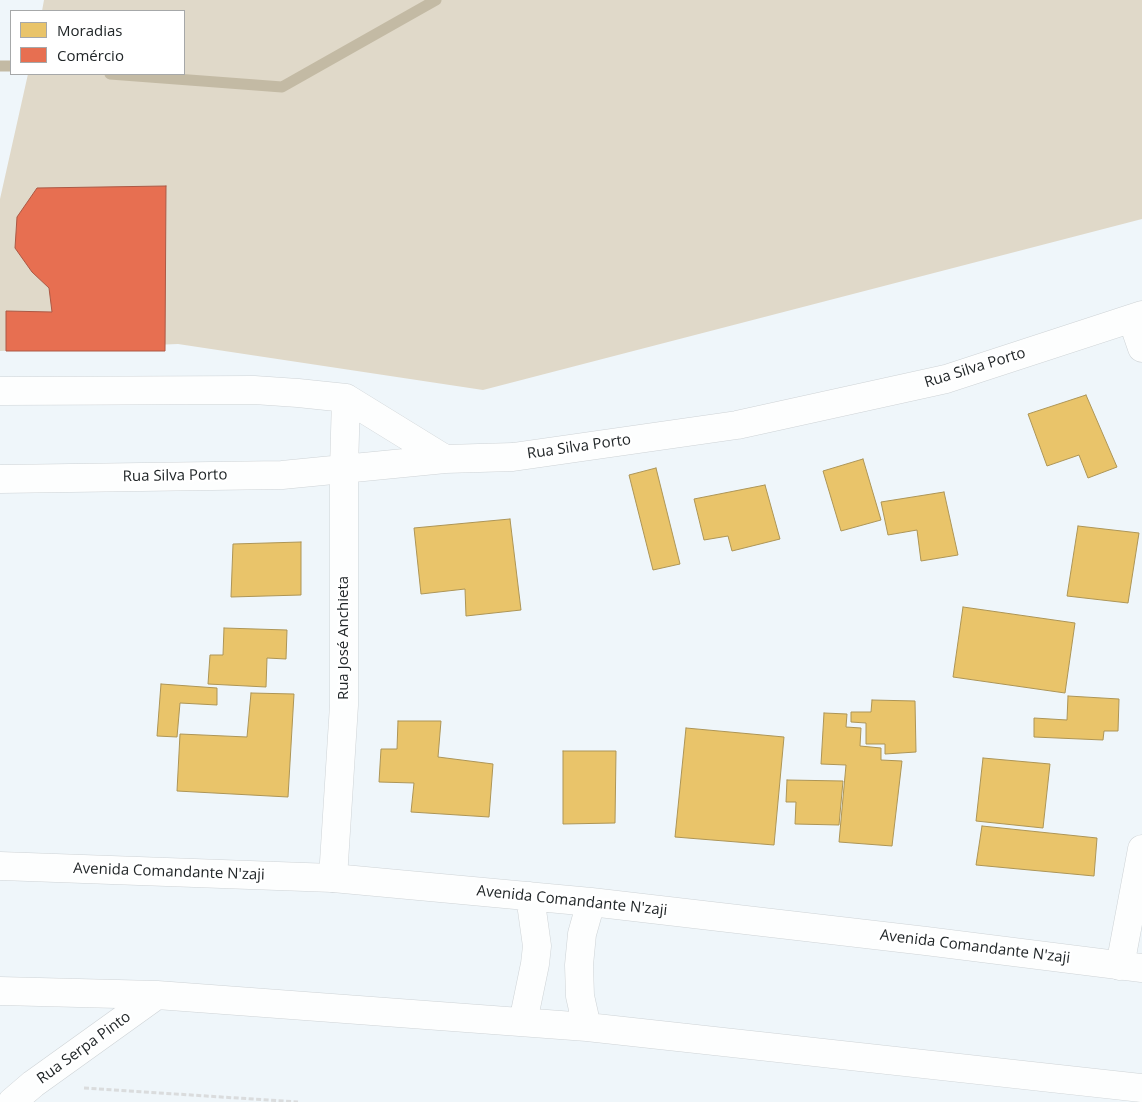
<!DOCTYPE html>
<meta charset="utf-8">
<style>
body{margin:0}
#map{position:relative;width:1142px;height:1102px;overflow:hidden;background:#eff6fa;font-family:"Open Sans",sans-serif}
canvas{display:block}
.legend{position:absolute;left:10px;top:10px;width:175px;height:65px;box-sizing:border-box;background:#fff;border:1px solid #a6a8a9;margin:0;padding:6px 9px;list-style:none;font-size:15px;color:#212628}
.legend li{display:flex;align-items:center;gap:10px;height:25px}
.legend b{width:25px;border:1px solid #a6a8a9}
</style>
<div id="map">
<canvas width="1142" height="1102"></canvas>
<ul class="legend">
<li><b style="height:14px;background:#e9c46a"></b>Moradias</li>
<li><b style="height:14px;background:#e76f51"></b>Comércio</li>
</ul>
</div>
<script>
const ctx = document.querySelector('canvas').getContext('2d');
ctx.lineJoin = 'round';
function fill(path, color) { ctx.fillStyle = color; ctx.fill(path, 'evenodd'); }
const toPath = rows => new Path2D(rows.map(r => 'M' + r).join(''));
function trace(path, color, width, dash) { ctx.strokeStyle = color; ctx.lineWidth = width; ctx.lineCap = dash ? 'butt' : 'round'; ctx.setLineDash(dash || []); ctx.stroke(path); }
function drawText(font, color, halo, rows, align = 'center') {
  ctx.font = font + ' "Open Sans",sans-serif'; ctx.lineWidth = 5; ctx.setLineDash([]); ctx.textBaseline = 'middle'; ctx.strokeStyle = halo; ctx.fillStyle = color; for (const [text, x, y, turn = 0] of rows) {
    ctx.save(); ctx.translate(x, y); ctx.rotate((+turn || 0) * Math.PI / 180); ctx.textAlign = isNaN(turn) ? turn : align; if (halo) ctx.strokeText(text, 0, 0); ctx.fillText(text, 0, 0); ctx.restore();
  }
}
const green = toPath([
 [44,0,1142,0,1142,219,483,390,178,344,0,351,0,199,28,74,184,74,184,11,42,11]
]);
const homes = toPath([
 [1086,395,1117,467,1088,478,1079,455,1047,466,1028,414,1086,395],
 [863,459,881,520,841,531,823,471,863,459],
 [656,468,680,564,653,570,629,475,656,468],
 [765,485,780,539,732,551,728,536,704,540,694,499,765,485],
 [944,492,958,555,921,561,917,530,888,535,881,502,944,492],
 [510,519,521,610,466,616,465,589,421,594,414,528,510,519],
 [1078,526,1139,533,1128,603,1067,596,1078,526],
 [301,542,301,595,231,597,233,544,301,542],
 [963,607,1075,623,1065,693,953,677,963,607],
 [224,628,287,630,286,659,267,658,266,687,208,684,210,655,223,655,224,628],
 [161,684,217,688,217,705,180,703,177,737,157,736,161,684],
 [251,693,294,694,288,797,177,791,180,734,247,737,251,693],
 [1068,696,1119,699,1118,731,1104,731,1103,740,1034,737,1034,718,1067,720,1068,696],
 [872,700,915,701,916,752,885,754,885,744,866,744,866,723,851,722,851,712,871,712,872,700],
 [824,713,847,714,846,727,861,728,860,746,881,748,881,760,902,761,892,846,839,842,846,765,821,764,824,713],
 [398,721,441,721,438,757,493,764,489,817,411,812,414,783,379,782,381,749,397,749,398,721],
 [686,728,784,737,774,845,675,837,686,728],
 [563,751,616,751,615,823,563,824,563,751],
 [983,758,1050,764,1043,828,976,821,983,758],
 [787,780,843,781,839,825,795,824,796,802,786,802,787,780],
 [982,826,1097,838,1094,876,976,865,982,826]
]);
const shops = toPath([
 [166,186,165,351,6,351,6,311,52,312,49,288,32,272,15,248,17,217,37,188,166,186]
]);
const stream = toPath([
 [0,66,11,66],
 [110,74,282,87,436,0]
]);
const path = toPath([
 [84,1088,298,1102]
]);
const street = toPath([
 [1132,319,1142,348],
 [0,391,254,390,298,393,346,398,445,459],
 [0,479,282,475,445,459,513,457,737,425,946,379,1142,315],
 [333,878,344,705,344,469,346,398],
 [1120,966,1142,849]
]);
const secondary = toPath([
 [0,866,333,878,591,902,926,941,1142,968],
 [0,991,157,995,587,1027,1142,1088],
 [523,1022,535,964,537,946,530,896],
 [587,1027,580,996,579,965,582,934,591,902],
 [12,1102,33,1084,157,995]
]);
const streetNames = [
 ["Rua Silva Porto",975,368,-17],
 ["Rua Silva Porto",579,447,-8],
 ["Rua Silva Porto",175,476,-1],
 ["Rua José Anchieta",344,638,-90],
 ["Avenida Comandante N'zaji",169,872,2],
 ["Avenida Comandante N'zaji",572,901,6],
 ["Avenida Comandante N'zaji",975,947,7],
 ["Rua Serpa Pinto",84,1048,-36]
];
fill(green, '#e0d9c9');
fill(homes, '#e9c46a');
trace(homes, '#ad9556', 1);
fill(shops, '#e76f51');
trace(shops, '#ac5945', 1);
trace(stream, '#c3baa4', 11);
trace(street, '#ced3d6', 29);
trace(secondary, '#ced3d6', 29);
trace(path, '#dadcdd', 3, [5, 2.5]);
trace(street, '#fdfefe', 28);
trace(secondary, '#fdfefe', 28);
drawText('15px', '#212628', '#fff', streetNames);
</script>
